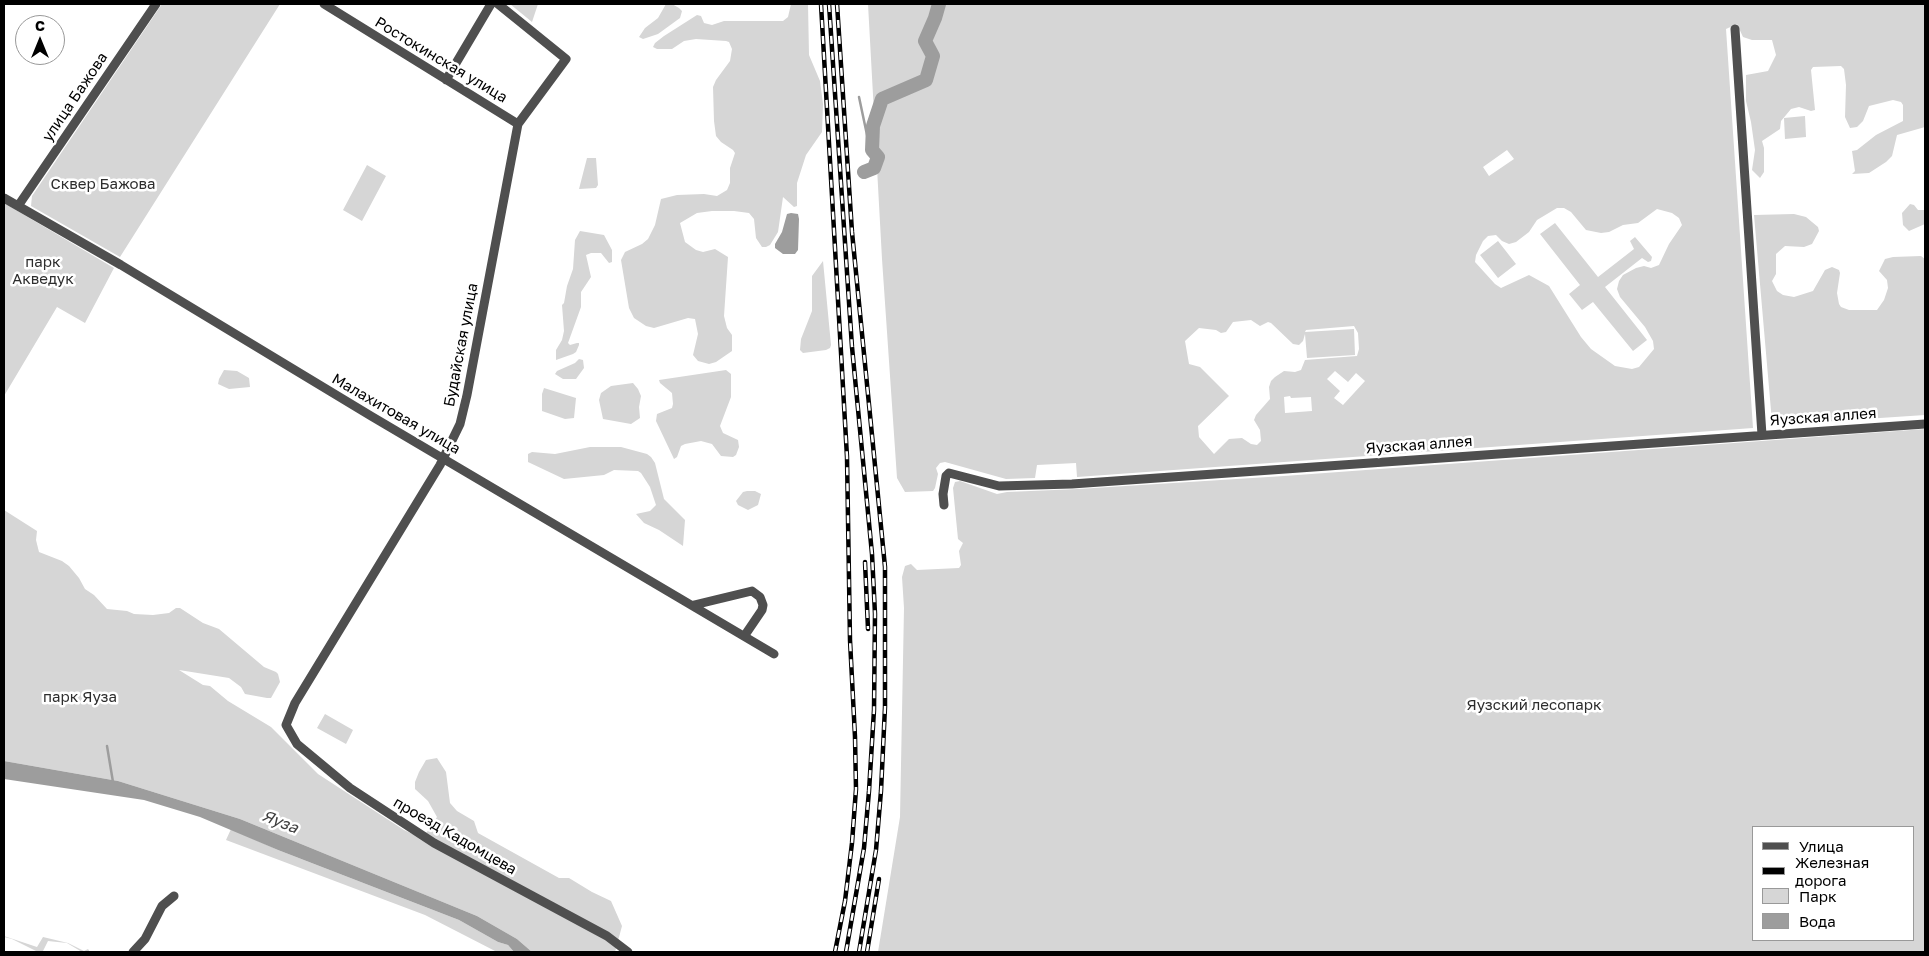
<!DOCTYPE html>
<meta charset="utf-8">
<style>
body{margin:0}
#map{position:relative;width:1929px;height:956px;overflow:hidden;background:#fff;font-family:"Golos Text",sans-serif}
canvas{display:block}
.frame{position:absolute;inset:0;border:5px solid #000;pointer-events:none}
.legend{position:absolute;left:1752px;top:826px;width:162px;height:115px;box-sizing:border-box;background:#fff;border:1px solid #999;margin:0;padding:6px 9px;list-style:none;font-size:15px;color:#000}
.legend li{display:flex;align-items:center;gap:10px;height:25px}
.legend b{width:25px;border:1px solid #999}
.north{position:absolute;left:15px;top:15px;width:50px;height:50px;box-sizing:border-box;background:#fff;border:1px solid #999;border-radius:50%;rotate:0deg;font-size:14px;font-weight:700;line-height:20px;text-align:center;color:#000}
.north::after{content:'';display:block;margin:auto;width:18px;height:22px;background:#000;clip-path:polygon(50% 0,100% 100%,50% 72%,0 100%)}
</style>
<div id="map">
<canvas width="1929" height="956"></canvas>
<div class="frame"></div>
<ul class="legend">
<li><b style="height:6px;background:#4f4f4f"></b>Улица</li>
<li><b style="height:6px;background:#000"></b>Железная дорога</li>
<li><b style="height:14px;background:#d6d6d6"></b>Парк</li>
<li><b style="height:14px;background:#9d9d9d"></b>Вода</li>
</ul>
<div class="north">С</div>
</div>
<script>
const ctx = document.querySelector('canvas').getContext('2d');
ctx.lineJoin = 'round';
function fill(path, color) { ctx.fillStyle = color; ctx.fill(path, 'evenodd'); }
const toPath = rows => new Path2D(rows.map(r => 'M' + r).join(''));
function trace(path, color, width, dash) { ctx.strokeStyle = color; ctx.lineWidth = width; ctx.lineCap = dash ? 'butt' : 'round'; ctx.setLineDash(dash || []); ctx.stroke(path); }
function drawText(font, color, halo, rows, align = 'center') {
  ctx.font = font + ' "Golos Text",sans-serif'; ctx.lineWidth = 5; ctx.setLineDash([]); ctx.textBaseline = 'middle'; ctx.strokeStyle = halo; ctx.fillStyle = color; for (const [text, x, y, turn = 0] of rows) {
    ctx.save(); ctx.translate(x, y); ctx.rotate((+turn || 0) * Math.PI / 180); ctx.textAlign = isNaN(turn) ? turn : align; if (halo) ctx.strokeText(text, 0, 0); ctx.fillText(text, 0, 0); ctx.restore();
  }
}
const green = toPath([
 [162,4,280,4,120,257,31,206,32,196],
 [510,4,538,4,532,22],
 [666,4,672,4,679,8,682,11,680,18,658,34,643,39,639,37,645,28,658,18],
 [791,4,808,4,809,55,820,81,823,104,822,132,806,155,797,183,797,206,794,207,783,197,778,232,770,245,766,247,762,247,756,238,754,219,749,213,734,211,712,211,697,213,680,223,685,242,696,250,703,252,715,249,728,257,724,316,727,328,732,335,732,351,716,362,709,364,698,361,693,355,698,334,695,319,688,318,654,328,646,326,634,318,629,308,621,260,625,252,642,244,648,239,655,225,661,199,677,195,704,194,717,196,727,190,730,183,730,168,735,153,733,150,721,142,716,136,714,121,713,87,716,80,730,61,732,49,729,42,726,41,696,39,684,41,672,49,657,49,653,47,655,43,664,36,697,15,701,16,704,23,712,25,724,21,783,21,788,17],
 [868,4,1925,4,1925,127,1897,135,1892,156,1886,162,1869,173,1852,174,1855,171,1852,151,1857,150,1876,135,1903,121,1903,105,1901,102,1893,100,1869,106,1863,121,1857,127,1850,128,1845,117,1846,85,1844,69,1841,66,1813,67,1811,70,1815,110,1811,111,1799,107,1791,109,1781,121,1780,129,1762,141,1764,148,1764,172,1760,178,1752,170,1755,150,1751,122,1746,101,1746,75,1768,71,1776,55,1772,40,1752,40,1743,37,1737,24,1726,29,1753,428,1077,477,1076,463,1037,465,1035,478,1006,479,945,462,940,463,936,468,938,474,935,488,933,491,905,492,897,478,882,259],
 [1507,150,1514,159,1489,176,1483,167],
 [1557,208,1564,208,1571,212,1586,230,1601,233,1609,232,1623,225,1638,223,1657,209,1672,213,1679,218,1682,225,1669,244,1659,265,1651,268,1644,266,1636,268,1623,275,1619,281,1617,289,1620,297,1645,327,1653,341,1654,349,1639,367,1632,369,1615,366,1591,349,1581,337,1549,286,1529,275,1501,288,1495,284,1475,262,1476,255,1483,241,1488,236,1496,235,1502,241,1509,244,1516,242,1529,232,1537,220],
 [1251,320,1260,326,1268,322,1271,323,1293,344,1299,345,1303,341,1305,334,1307,358,1355,355,1354,329,1305,332,1306,330,1354,326,1358,333,1359,349,1357,356,1305,360,1301,370,1295,372,1284,371,1275,377,1271,381,1269,387,1270,399,1256,415,1254,420,1260,430,1261,441,1257,445,1251,444,1242,438,1229,439,1214,454,1199,437,1198,426,1229,396,1200,367,1189,364,1185,341,1199,328,1216,330,1221,333,1226,332,1233,322],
 [1335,371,1348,382,1356,373,1365,381,1343,405,1334,398,1340,391,1327,379],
 [1290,396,1291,398,1311,397,1312,411,1285,413,1284,397],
 [1805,116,1806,137,1785,139,1784,118],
 [587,158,596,158,598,185,596,188,579,189],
 [367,165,386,176,362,221,343,210],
 [4,203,114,268,85,323,57,307,4,396],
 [1910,204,1914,205,1918,210,1925,210,1925,224,1909,231,1903,225,1902,213],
 [1794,214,1806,217,1818,227,1819,231,1812,244,1804,247,1785,246,1776,254,1776,274,1772,281,1777,291,1783,295,1794,297,1813,291,1825,270,1832,267,1839,270,1840,273,1837,293,1839,304,1841,307,1849,310,1877,310,1884,300,1888,288,1887,280,1879,271,1885,259,1893,257,1921,256,1925,259,1925,415,1775,425,1772,422,1754,215],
 [1555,223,1598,277,1634,249,1630,241,1635,237,1652,257,1651,261,1648,262,1642,258,1605,287,1647,340,1633,351,1593,302,1582,310,1569,294,1580,285,1540,234],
 [580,231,604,235,612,250,612,262,609,263,601,253,591,253,586,255,591,277,581,292,581,307,568,343,570,345,577,343,579,343,579,345,576,352,573,354,556,360,556,350,562,340,564,331,562,305,564,303,567,286,573,269,575,240],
 [1498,241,1516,264,1498,278,1480,255],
 [823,261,831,345,830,348,826,350,803,353,800,350,801,339,812,311,812,276],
 [579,359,583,360,584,368,576,379,563,379,555,374,557,371,575,363],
 [224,370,237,371,249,378,250,387,229,389,218,384,219,379],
 [726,370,731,374,731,397,720,426,723,433,738,440,739,447,736,455,733,457,721,456,712,444,701,441,685,444,681,446,677,457,674,459,656,421,657,414,672,408,673,404,672,393,660,383,659,380],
 [633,383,638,389,641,396,639,407,640,418,631,424,603,419,599,400,601,393,611,386],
 [544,388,576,398,574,418,565,419,542,411,542,394],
 [1925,429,1925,952,878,952,900,817,904,608,902,577,905,566,911,564,917,570,959,568,961,565,959,551,963,543,958,539,953,488,955,482,960,481,997,494,1007,492,1078,489,1284,476],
 [1753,827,1913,827,1913,940,1753,940],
 [590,447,621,447,647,454,651,457,655,463,664,499,685,520,683,546,659,530,644,523,636,514,650,511,656,505,650,487,641,473,638,471,614,470,604,475,564,479,528,462,528,454,532,452,555,454],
 [747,491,755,491,761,494,758,505,748,510,738,505,736,501,743,492],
 [4,510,37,531,36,540,39,552,62,561,69,566,79,578,85,589,94,595,107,609,127,611,134,614,153,615,169,613,176,608,180,608,203,623,219,629,264,667,276,672,278,674,280,682,271,698,267,698,245,694,241,687,229,678,179,670,203,685,210,686,228,701,271,727,318,774,404,830,419,837,427,832,437,817,428,801,415,789,415,782,419,772,426,760,437,758,446,772,450,803,457,811,474,821,478,833,559,878,569,878,592,892,611,901,622,926,615,952,532,952,517,939,477,916,240,819,118,781,4,761],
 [325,714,353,730,346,744,317,728],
 [231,829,278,850,459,920,498,942,508,945,514,952,497,952,425,915,226,840],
 [4,936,37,947,43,937,68,943,84,951,88,949,90,952,82,952,67,943,48,941,43,951,38,952,12,939,4,937]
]);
const water = toPath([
 [791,213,798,214,799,219,798,250,795,254,783,254,775,248,775,244,782,232,787,214],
 [4,761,118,781,240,819,477,916,517,939,532,952,514,952,508,945,498,942,459,920,278,850,200,817,144,800,4,779]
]);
const stream = toPath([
 [859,97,874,168],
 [107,746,113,782]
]);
const river = toPath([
 [864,172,874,168,878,157,872,150,873,126,882,99,926,80,933,56,925,41,935,18,939,4]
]);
const minor = toPath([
 [324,4,518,124],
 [498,4,566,59,518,124,467,395,460,424,440,465,295,703,286,725,297,744,350,788,434,843,607,936,628,952],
 [1735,29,1762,435],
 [446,80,491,4],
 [4,198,121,265,371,416,774,654],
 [18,206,156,4],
 [944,505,943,494,946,476,949,473,999,486,1072,484,1925,424],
 [694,605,752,591,760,597,763,605,762,610,745,635],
 [133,952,145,939,162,906,174,896]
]);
const rail = toPath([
 [821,4,847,457,850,640,855,737,856,789,852,843,845,901,835,952],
 [829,4,852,347,872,554,875,614,874,710,869,791,864,848,846,952],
 [837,4,852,232,885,567,885,707,881,791,876,850,859,952],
 [865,562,868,629],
 [867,952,879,879]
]);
const streetNames = [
 ["Ростокинская улица",441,60,31],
 ["улица Бажова",75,97,-56],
 ["Будайская улица",461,345,-79],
 ["Малахитовая улица",396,414,30],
 ["Яузская аллея",1823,417,-4],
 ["Яузская аллея",1419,445,-4],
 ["проезд Кадомцева",455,836,30]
];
const parkNames = [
 ["Сквер Бажова",103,184],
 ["парк",43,262],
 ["Акведук",43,279],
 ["парк Яуза",80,697],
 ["Яузский лесопарк",1534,705]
];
const waterNames = [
 ["Яуза",280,822,22]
];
fill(green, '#d6d6d6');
fill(water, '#9d9d9d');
trace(stream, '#9d9d9d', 2.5);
trace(river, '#9d9d9d', 14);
trace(minor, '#4f4f4f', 9);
trace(rail, '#000', 4.5);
trace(rail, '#fff', 2.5, [8]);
drawText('15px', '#000', '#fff', streetNames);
drawText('15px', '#2d2d2d', '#fff', parkNames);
drawText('italic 16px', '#3e3e3e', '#fff', waterNames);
</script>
